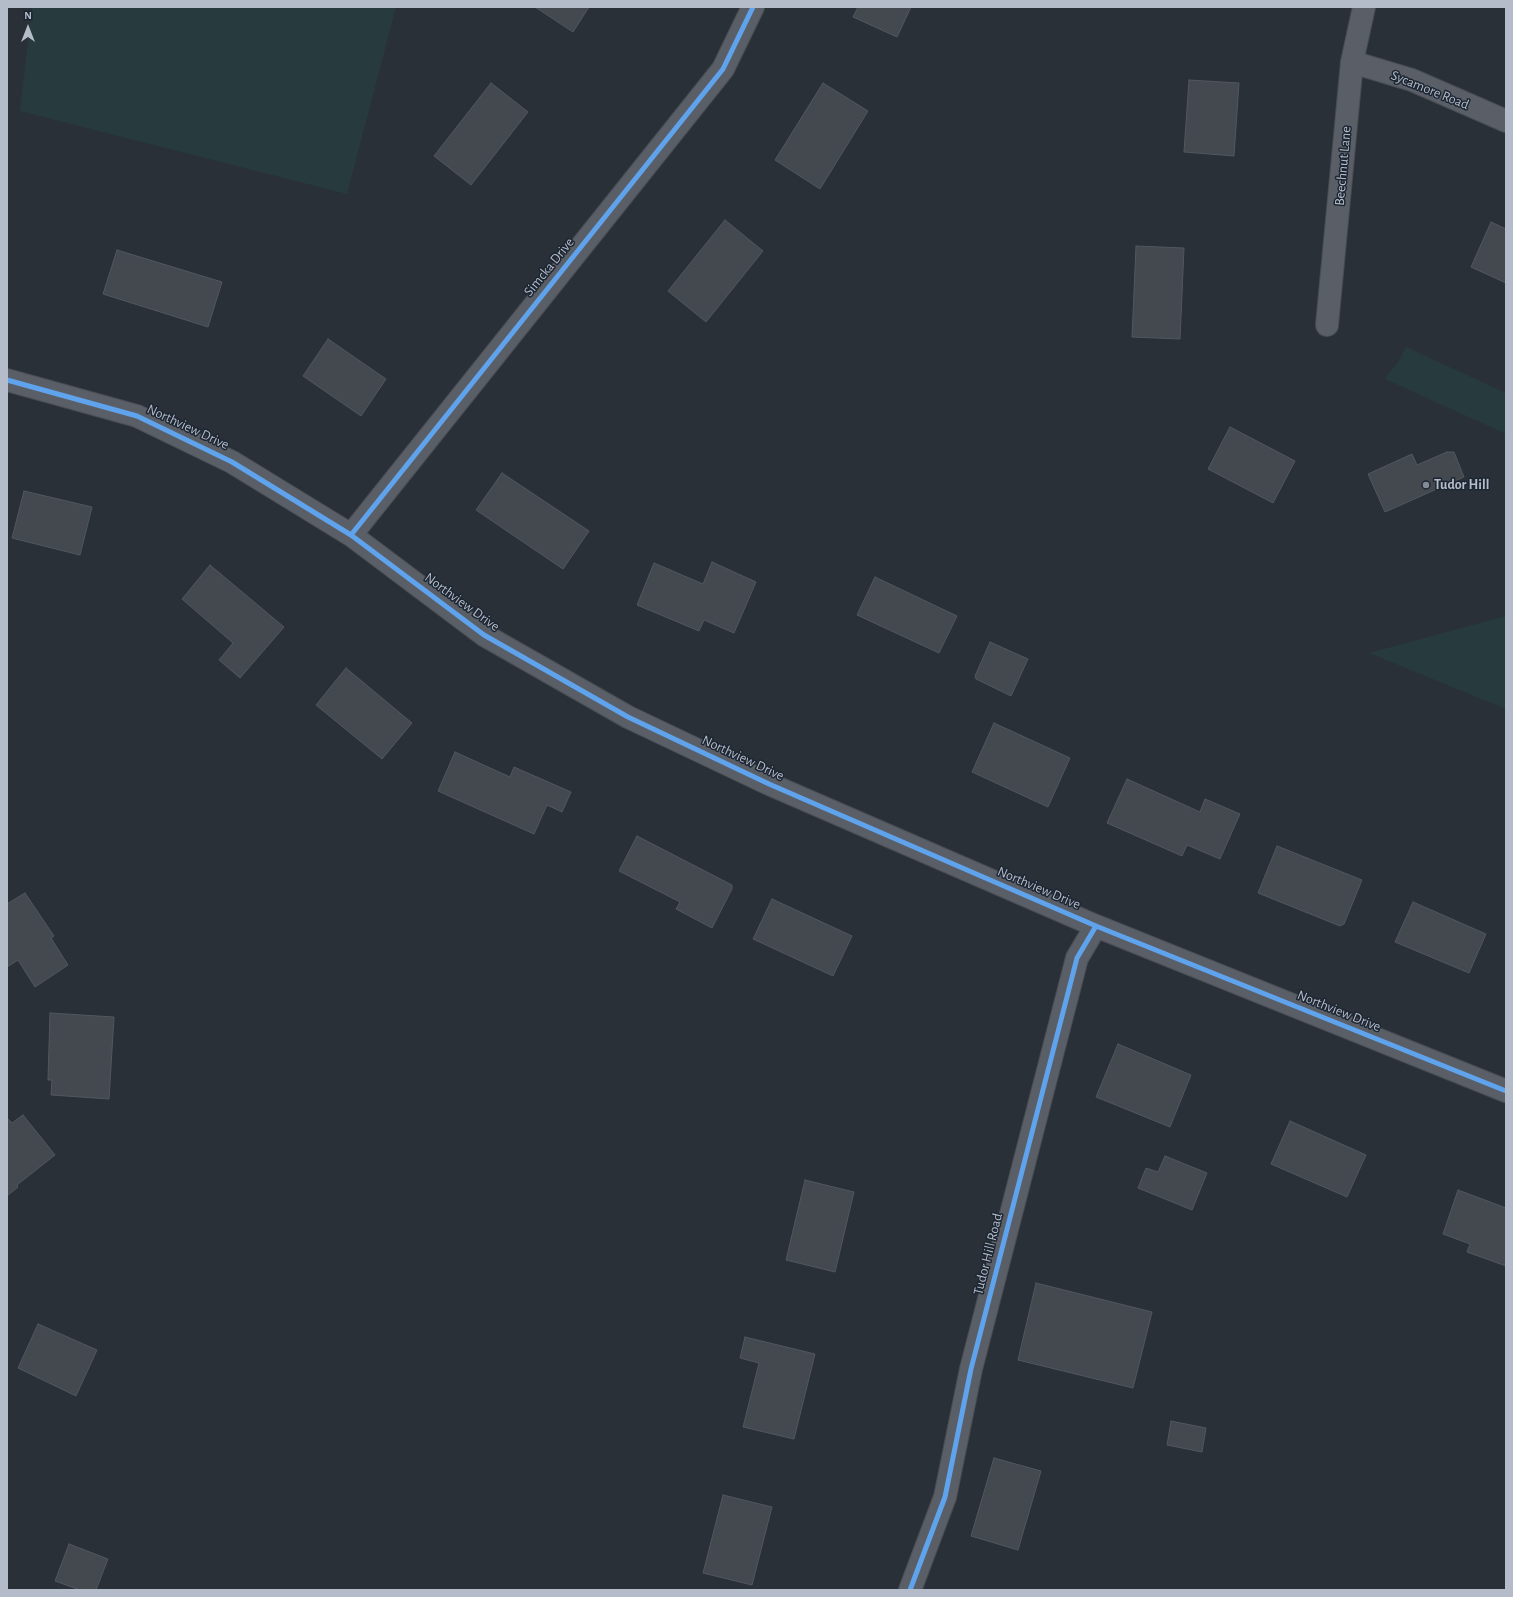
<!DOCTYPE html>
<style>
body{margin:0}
#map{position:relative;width:1513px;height:1597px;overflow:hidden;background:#2a3038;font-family:"Alegreya Sans",sans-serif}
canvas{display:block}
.frame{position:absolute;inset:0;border:8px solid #b4bcc9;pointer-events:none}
.north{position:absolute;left:8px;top:8px;width:40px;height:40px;-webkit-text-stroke:3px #1d2633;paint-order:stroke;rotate:0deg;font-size:11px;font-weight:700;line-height:16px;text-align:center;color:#b4bcc9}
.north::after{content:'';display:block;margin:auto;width:14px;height:18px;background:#b4bcc9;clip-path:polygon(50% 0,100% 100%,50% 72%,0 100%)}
</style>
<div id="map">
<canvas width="1513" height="1597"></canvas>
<div class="frame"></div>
<div class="north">N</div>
</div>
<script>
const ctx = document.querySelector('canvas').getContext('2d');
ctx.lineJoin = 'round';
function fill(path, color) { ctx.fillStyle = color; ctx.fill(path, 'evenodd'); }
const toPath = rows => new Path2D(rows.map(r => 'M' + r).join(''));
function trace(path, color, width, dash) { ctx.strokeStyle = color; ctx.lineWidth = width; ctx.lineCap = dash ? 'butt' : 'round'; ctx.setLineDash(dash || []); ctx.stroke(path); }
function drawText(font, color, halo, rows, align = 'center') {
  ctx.font = font + ' "Alegreya Sans",sans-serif'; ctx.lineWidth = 3; ctx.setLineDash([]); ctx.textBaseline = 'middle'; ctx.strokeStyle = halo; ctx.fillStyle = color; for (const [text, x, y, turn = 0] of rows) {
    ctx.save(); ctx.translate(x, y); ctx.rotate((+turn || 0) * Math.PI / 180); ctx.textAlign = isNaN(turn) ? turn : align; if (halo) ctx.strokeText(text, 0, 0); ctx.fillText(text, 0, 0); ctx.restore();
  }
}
const green = toPath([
 [32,7,396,7,347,194,20,111],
 [1406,347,1506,393,1506,434,1385,379,1398,362],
 [1506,616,1506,709,1369,653]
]);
const building = toPath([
 [535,7,589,7,573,32,535,7],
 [858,7,911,7,897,37,853,17,858,7],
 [1189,80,1239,83,1234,156,1184,152,1189,80],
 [491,83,528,112,471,185,434,156,491,83],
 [823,83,868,111,820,189,775,160,823,83],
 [725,220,763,251,706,322,668,291,725,220],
 [1491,222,1506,229,1506,283,1471,267,1491,222],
 [1136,246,1184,248,1180,339,1132,337,1136,246],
 [117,250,222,282,208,327,103,294,117,250],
 [328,339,386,379,361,416,303,376,328,339],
 [1230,427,1295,461,1273,503,1208,469,1230,427],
 [1447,452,1454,452,1464,477,1385,512,1368,474,1412,454,1417,465,1447,452],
 [502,473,589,531,563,569,476,510,502,473],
 [24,491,92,507,80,555,12,538,24,491],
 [712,562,756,582,734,633,704,620,699,631,637,605,654,563,703,584,712,562],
 [210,565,284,627,240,678,219,660,233,643,182,599,210,565],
 [875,577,957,616,939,653,857,615,875,577],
 [990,642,1028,659,1011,696,976,679,975,676,990,642],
 [346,668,412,723,382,759,316,705,346,668],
 [994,723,1070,758,1048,807,972,772,994,723],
 [455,752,510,777,514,767,571,792,562,812,547,805,534,834,438,791,455,752],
 [1127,779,1200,812,1205,799,1240,814,1220,859,1187,845,1182,856,1107,823,1127,779],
 [637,836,732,885,732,889,712,928,676,909,680,902,619,871,637,836],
 [1277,846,1362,880,1344,924,1340,926,1258,893,1277,846],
 [25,893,54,936,51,938,68,965,35,987,18,960,7,967,7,904,25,893],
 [772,899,852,936,833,976,753,939,772,899],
 [1413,902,1486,934,1469,973,1395,942,1413,902],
 [50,1013,114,1017,109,1099,51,1095,52,1080,48,1080,50,1013],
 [1118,1044,1191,1075,1170,1127,1096,1097,1118,1044],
 [23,1115,55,1155,17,1185,18,1187,7,1196,7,1118,12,1123,23,1115],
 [1290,1121,1366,1155,1347,1197,1271,1164,1290,1121],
 [1165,1156,1207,1173,1192,1210,1138,1188,1146,1168,1158,1172,1165,1156],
 [805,1180,854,1192,835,1272,786,1260,805,1180],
 [1458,1190,1506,1208,1506,1266,1467,1252,1470,1244,1443,1234,1458,1190],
 [1036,1283,1152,1312,1133,1388,1018,1360,1036,1283],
 [38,1324,97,1350,76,1396,18,1368,38,1324],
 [745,1337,815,1354,794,1439,743,1427,759,1363,740,1358,745,1337],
 [1171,1421,1206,1428,1202,1452,1167,1445,1171,1421],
 [994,1458,1041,1471,1018,1550,971,1536,994,1458],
 [723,1495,772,1507,752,1585,703,1573,723,1495],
 [69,1544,108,1559,96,1590,80,1590,55,1581,69,1544]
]);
const minor = toPath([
 [1352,62,1412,80,1506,121],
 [1327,325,1352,62,1364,7],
 [7,380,137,416,232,462,351,535,484,635,628,717,769,784,1096,926,1506,1091],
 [351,535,723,69,753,7],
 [910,1590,945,1497,971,1369,1077,958,1096,926]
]);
const cycleway = toPath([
 [7,380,137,416,232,462,351,535,484,635,628,717,769,784,1096,926,1506,1091],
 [351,535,723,69,753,7],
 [910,1590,945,1497,971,1369,1077,958,1096,926]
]);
const markers = [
 [1426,485,4,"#848b96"]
];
const streetNames = [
 ["Sycamore Road",1430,90,22],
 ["Beechnut Lane",1343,166,-85],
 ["Simcka Drive",549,267,-51],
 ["Northview Drive",188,427,25],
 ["Northview Drive",462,602,36],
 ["Northview Drive",743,758,25],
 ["Northview Drive",1039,888,23],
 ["Northview Drive",1339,1011,22],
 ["Tudor Hill Road",988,1254,-76]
];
const poiNames = [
 ["Tudor Hill",1434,485]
];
fill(green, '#273a3e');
fill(building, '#444950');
trace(building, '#52575f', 1);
trace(minor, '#484c53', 24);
trace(minor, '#5a5e66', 22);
trace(cycleway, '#60a3ed', 5);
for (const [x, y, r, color] of markers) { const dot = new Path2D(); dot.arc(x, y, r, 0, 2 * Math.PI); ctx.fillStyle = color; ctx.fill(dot); trace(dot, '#1d2633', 1.5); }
drawText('14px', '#b4bcc9', '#1d2633', streetNames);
drawText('bold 14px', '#b4bcc9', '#1d2633', poiNames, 'left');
</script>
